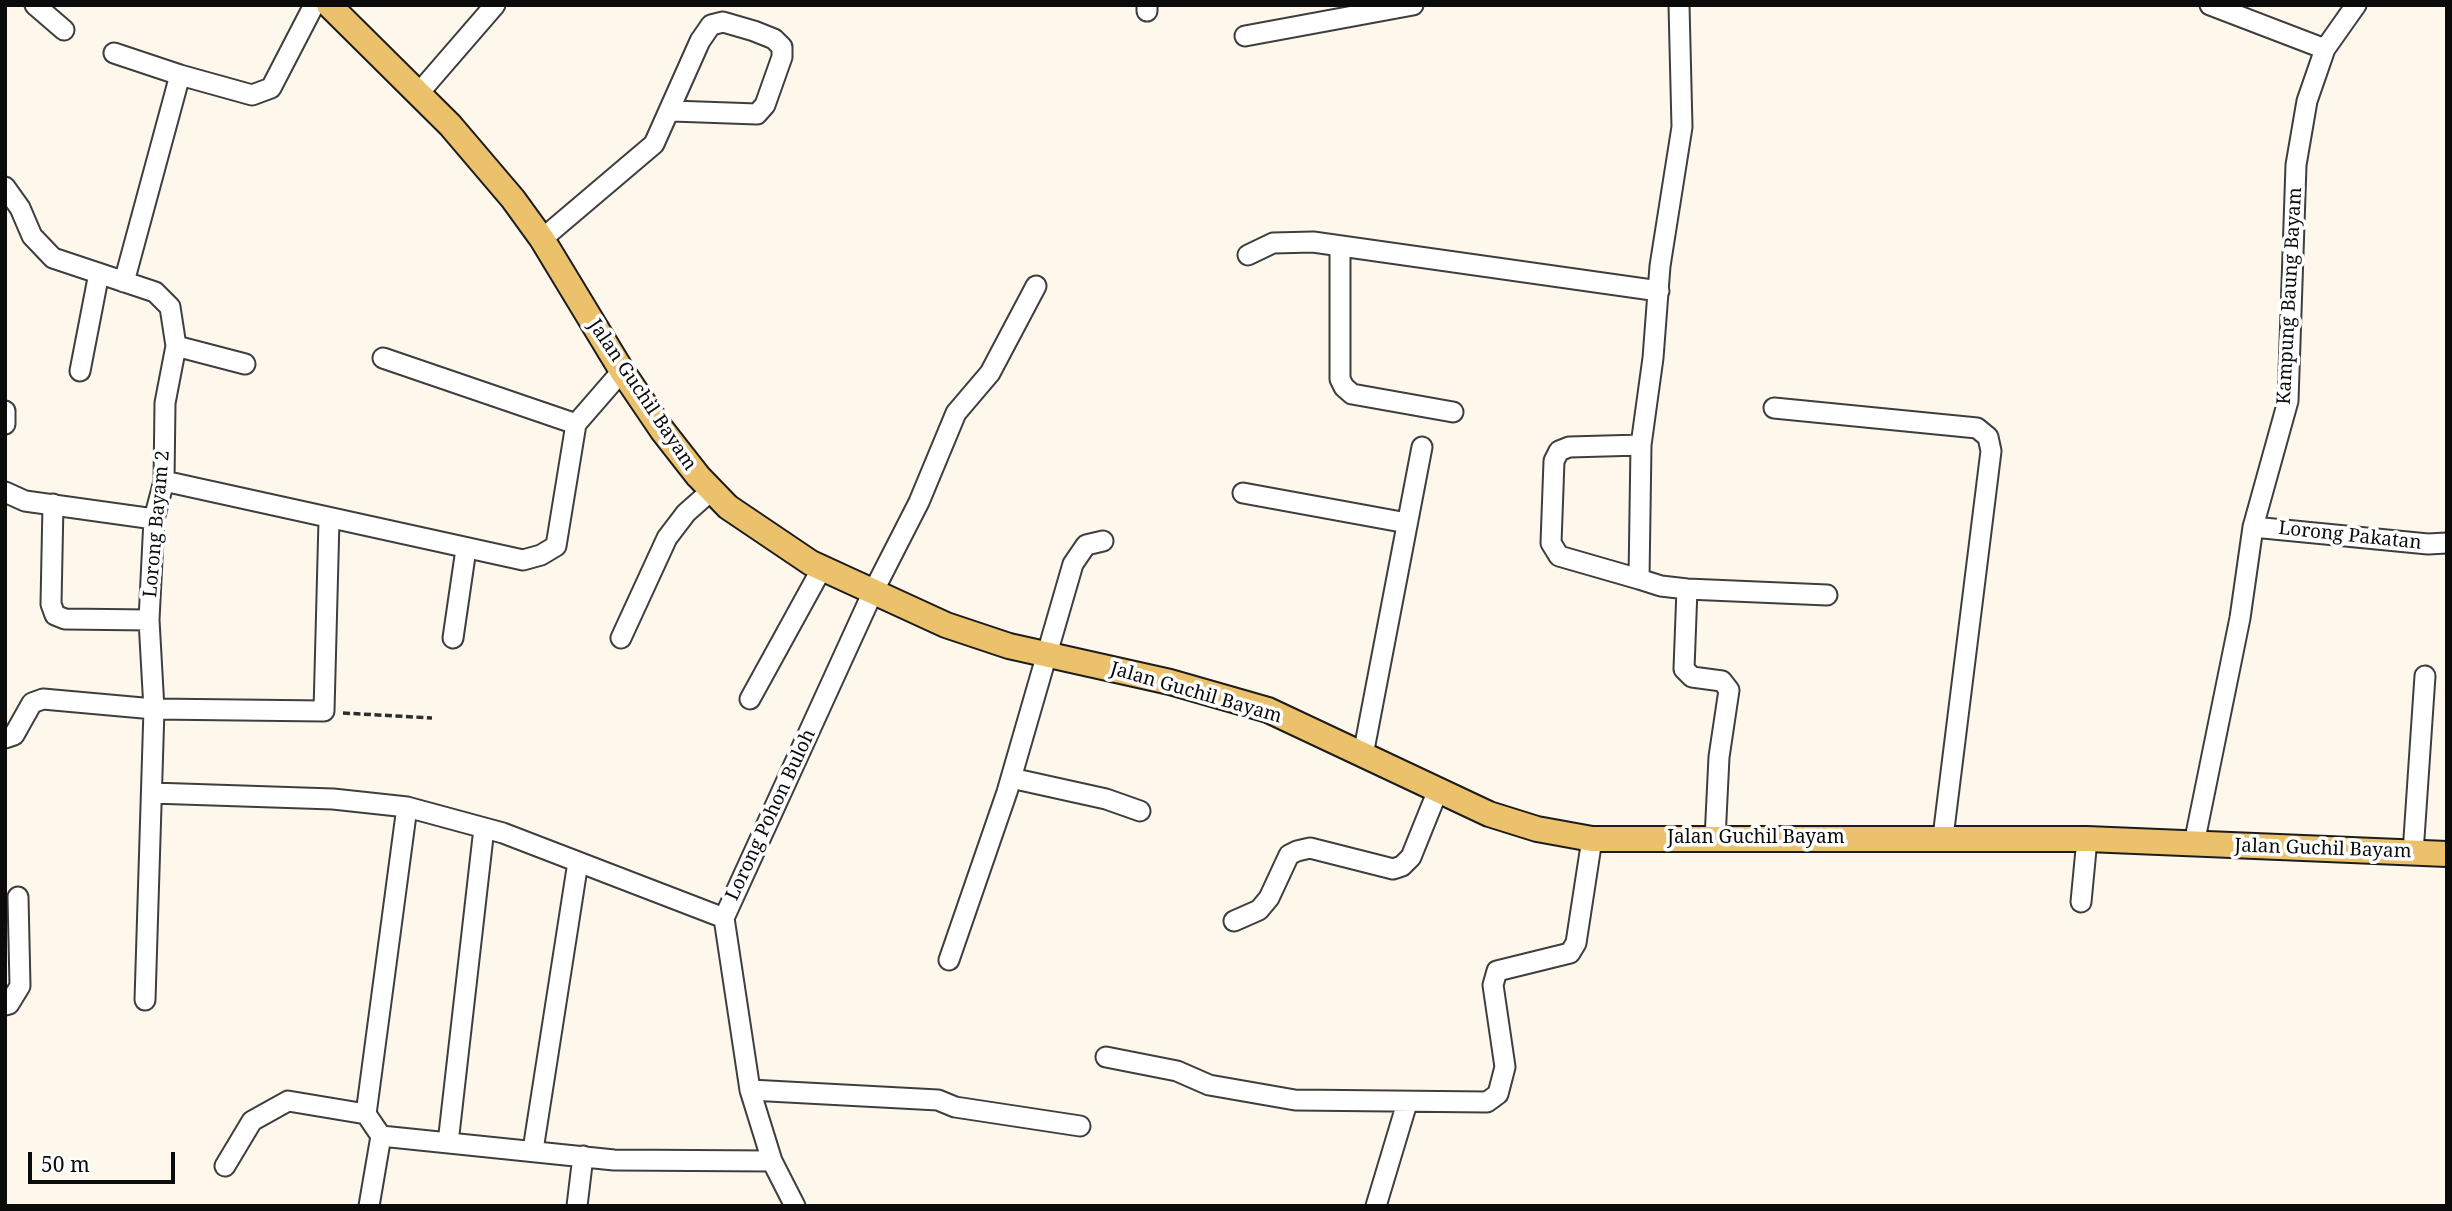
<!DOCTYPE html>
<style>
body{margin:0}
#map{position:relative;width:2452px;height:1211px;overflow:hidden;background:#fdf8eb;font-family:"Noto Serif",serif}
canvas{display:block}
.frame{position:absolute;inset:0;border:7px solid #0b0b0b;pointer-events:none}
.scale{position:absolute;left:28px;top:1152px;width:147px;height:32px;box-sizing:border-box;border:4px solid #0b0b0b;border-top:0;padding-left:9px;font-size:21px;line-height:24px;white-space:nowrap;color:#0b0b0b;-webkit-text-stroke:5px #fff;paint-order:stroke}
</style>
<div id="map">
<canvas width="2452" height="1211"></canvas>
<div class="frame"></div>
<div class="scale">50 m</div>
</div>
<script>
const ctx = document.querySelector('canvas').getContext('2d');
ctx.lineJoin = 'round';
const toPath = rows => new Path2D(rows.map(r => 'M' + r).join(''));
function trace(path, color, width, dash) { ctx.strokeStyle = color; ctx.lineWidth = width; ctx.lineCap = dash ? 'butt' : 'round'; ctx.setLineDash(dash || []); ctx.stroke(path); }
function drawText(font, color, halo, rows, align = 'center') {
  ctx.font = font + ' "Noto Serif",serif'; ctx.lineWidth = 7; ctx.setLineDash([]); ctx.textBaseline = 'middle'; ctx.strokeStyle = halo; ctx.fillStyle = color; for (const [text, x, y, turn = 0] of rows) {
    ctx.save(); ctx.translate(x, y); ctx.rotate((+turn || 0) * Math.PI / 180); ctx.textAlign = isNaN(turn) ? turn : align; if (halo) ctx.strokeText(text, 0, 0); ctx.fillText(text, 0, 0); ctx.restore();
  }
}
const path = toPath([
 [343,713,432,718]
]);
const minor = toPath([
 [35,5,64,30],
 [1679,5,1682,127,1660,266,1653,358,1641,445,1639,579,1661,586,1687,589,1827,595],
 [2210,5,2325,49],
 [1147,11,1147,5],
 [1245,36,1413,5],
 [114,53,180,75,252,95,271,88,314,5],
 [418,94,495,5],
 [5,187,20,208,32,236,53,258,155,292,170,307,176,346,165,403,164,481,154,519,149,620,154,709,145,1000],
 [542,239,654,144,700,41,711,25,723,22,754,31,774,39,782,47,782,57,765,105,757,114,672,111],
 [1340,248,1340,379,1344,387,1352,394,1453,412],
 [1248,255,1273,243,1313,242,1659,291],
 [124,282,180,75],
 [176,346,245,364],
 [383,358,576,424],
 [80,371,99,273],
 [1774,408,1977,428,1988,437,1991,451,1943,837],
 [5,411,5,424],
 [164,481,523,560,541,555,556,546,576,424,622,371],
 [5,492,25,501,154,519],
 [1243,493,1407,523],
 [53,504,51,604,55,615,65,619,149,620],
 [2253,527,2428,544,2447,543],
 [1639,579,1559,556,1551,543,1554,461,1559,451,1569,447,1641,445],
 [1687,589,1684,669,1692,677,1722,681,1729,690,1719,757,1715,839],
 [453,638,466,549],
 [621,638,667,538,686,513,712,490],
 [750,699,822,568],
 [5,738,14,735,32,703,43,699,154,709,324,711,329,520],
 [1363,755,1422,447],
 [1011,778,1106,799,1140,811],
 [152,793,333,799,407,807],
 [2194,844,2240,618,2253,527,2288,401,2296,165,2307,101,2325,49,2356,5],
 [2413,853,2425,676],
 [2081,902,2087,839],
 [1234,921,1259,910,1269,898,1289,855,1297,851,1310,848,1393,869,1402,866,1411,857,1438,790],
 [949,960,1007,792,1073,564,1086,545,1103,541],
 [5,1005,9,1004,20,986,18,897],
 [1106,1057,1177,1071,1209,1085,1295,1100,1487,1102,1498,1094,1505,1067,1493,985,1497,971,1570,953,1576,943,1592,839],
 [750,1090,938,1100,955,1107,1080,1126],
 [381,1136,614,1160,772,1161],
 [448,1143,484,828],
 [533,1150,578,862],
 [225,1166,252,1121,288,1101,366,1114],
 [369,1206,381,1136,366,1114,407,807,503,833,724,918],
 [577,1206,583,1156],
 [795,1206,772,1161,750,1090,724,918,872,594,919,502,956,413,990,373,1036,286],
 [1376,1206,1407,1103]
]);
const major = toPath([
 [329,5,450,125,513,199,542,239,622,371,662,430,698,476,728,507,811,563,946,625,1009,646,1170,682,1268,710,1489,814,1537,829,1592,839,2087,839,2447,854]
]);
const streetNames = [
 ["Kampung Baung Bayam",2290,296,-87],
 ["Jalan Guchil Bayam",642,395,56],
 ["Lorong Bayam 2",157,524,-85],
 ["Lorong Pakatan",2350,536,6],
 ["Jalan Guchil Bayam",1196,693,16],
 ["Lorong Pohon Buloh",771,815,-65],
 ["Jalan Guchil Bayam",1756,838],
 ["Jalan Guchil Bayam",2323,849,2]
];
trace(minor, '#3e3e3e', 23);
trace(major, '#1c1c1c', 28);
trace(path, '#2d2d2d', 3.5, [7, 3.5]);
trace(minor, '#fff', 19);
trace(major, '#ecc16c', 24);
drawText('19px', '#0b0b0b', '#fff', streetNames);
</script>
